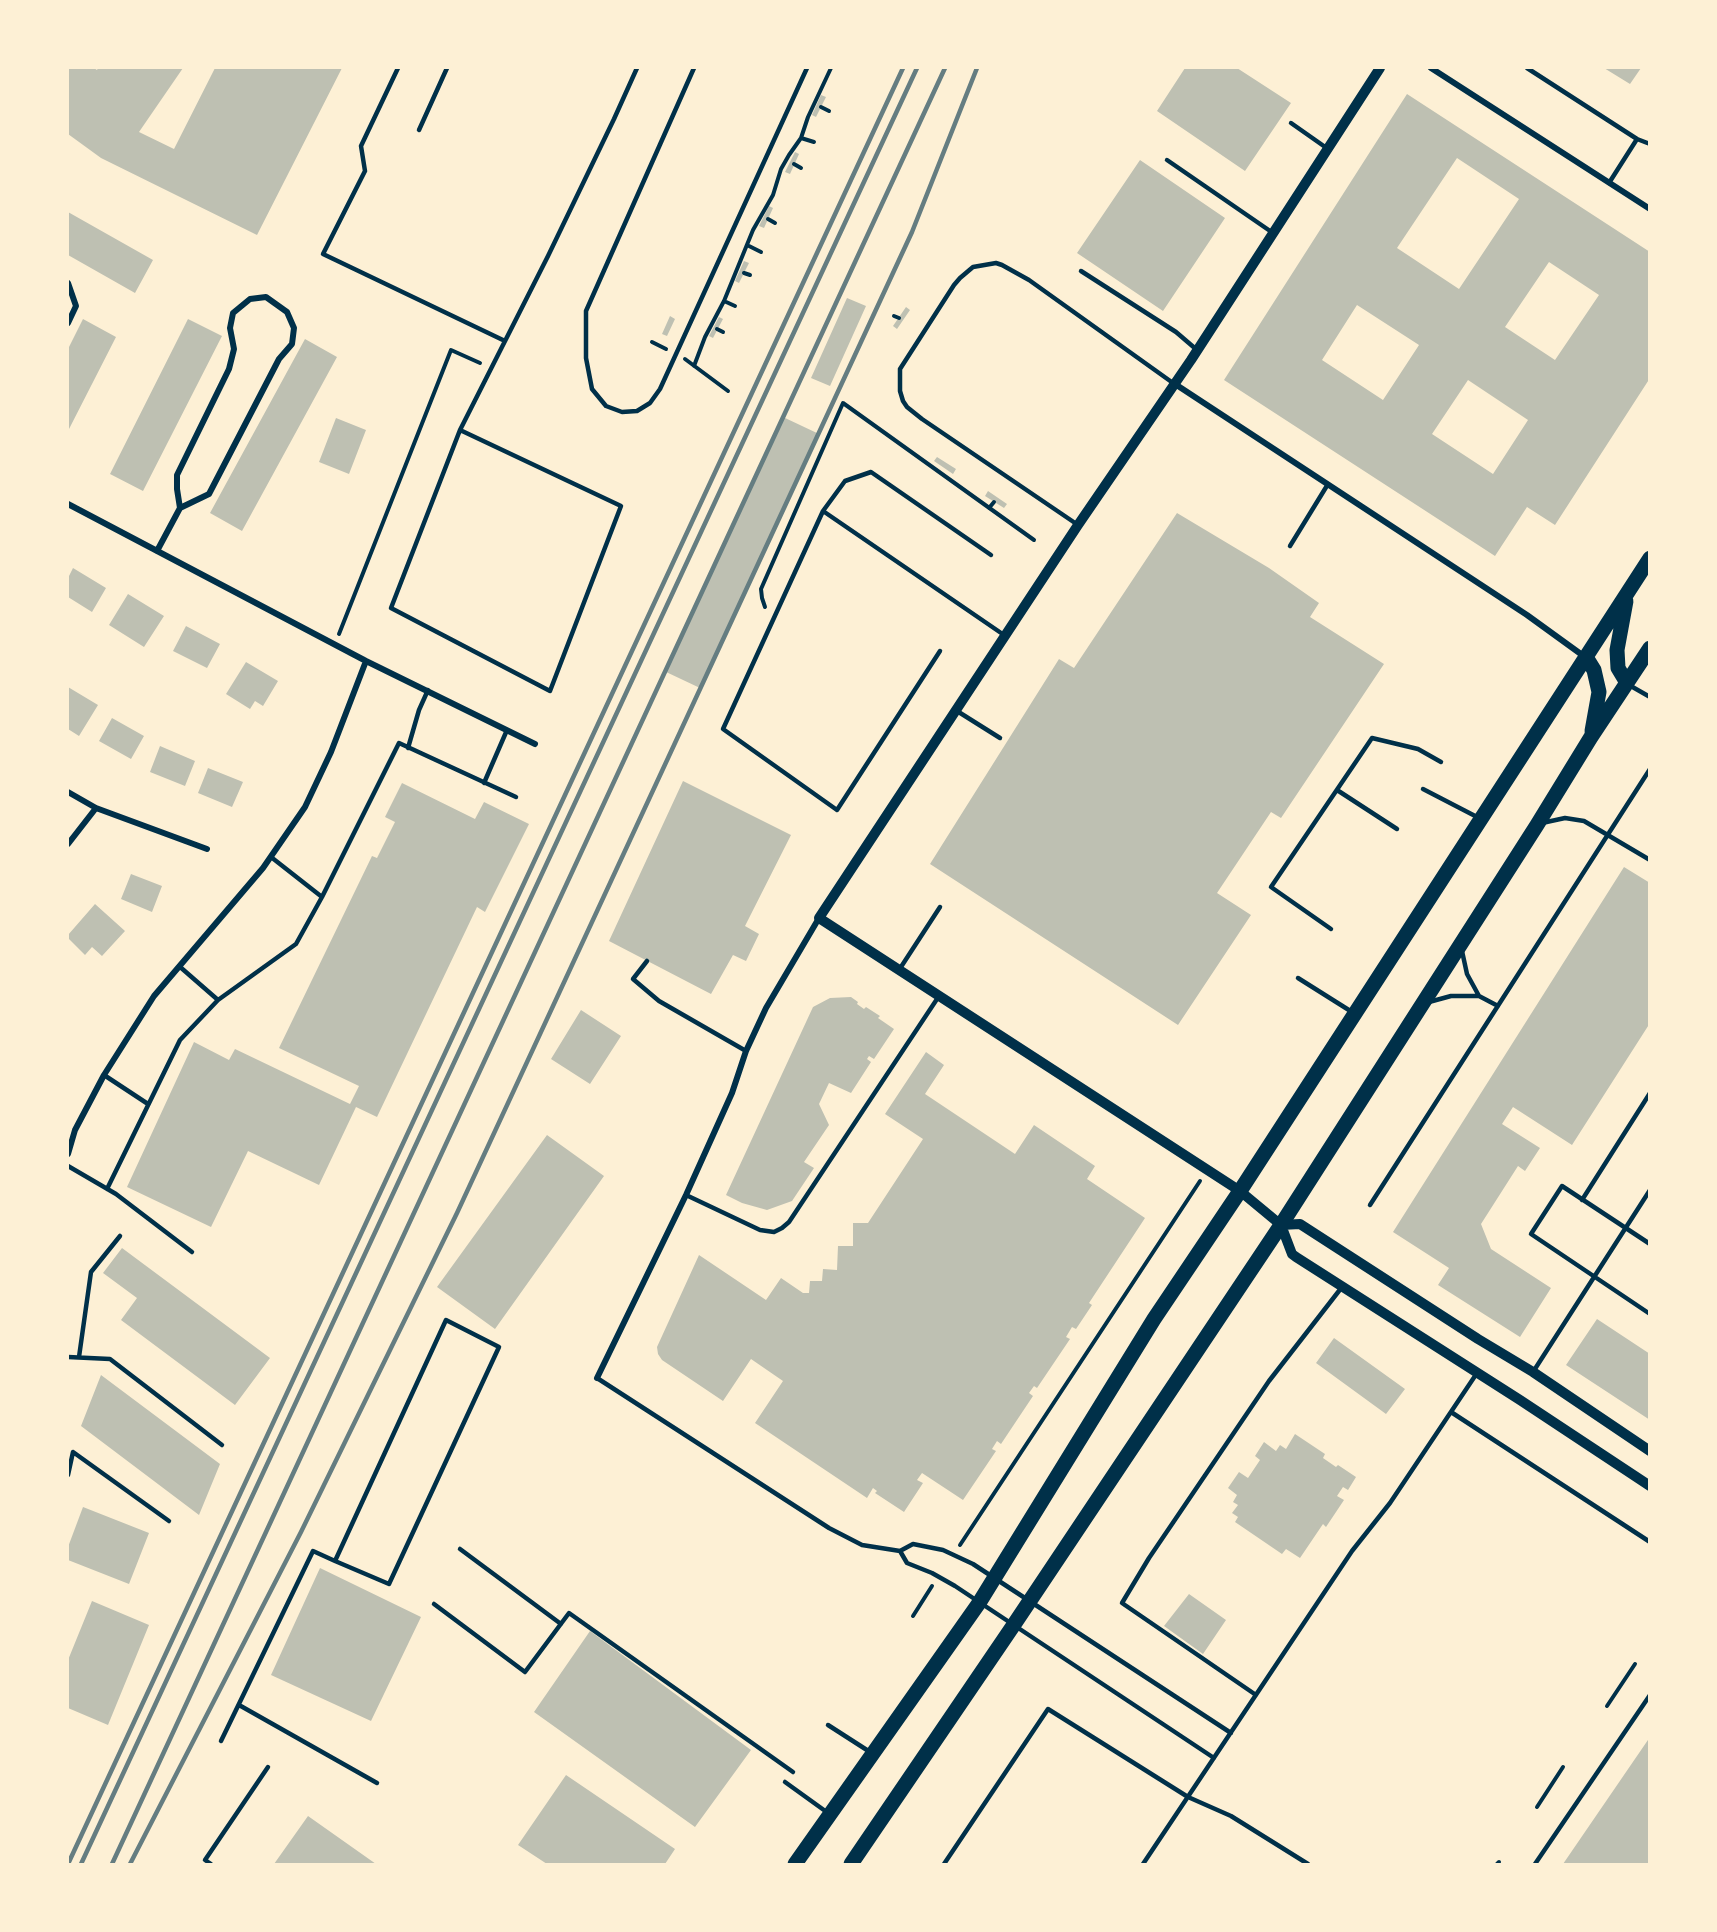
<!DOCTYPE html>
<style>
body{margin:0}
#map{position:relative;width:1717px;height:1932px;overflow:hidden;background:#fdf0d5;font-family:"Alegreya Sans",sans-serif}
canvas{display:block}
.frame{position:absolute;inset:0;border:69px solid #fdf0d5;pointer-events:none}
</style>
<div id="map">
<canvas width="1717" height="1932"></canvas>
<div class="frame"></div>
</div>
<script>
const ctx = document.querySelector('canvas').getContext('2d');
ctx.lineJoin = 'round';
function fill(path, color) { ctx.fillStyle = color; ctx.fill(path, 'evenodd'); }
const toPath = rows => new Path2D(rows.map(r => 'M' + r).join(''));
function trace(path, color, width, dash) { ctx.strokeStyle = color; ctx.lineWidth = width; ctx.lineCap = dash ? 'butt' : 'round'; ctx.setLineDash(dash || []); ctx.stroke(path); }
const building = toPath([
 [68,68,94,68,97,70,98,68,183,68,139,132,174,149,215,68,342,68,257,235,101,158,68,134],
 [1185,68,1237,68,1291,103,1245,171,1157,111],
 [1604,68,1641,68,1630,84],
 [1407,94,1650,252,1650,378,1555,525,1527,507,1495,556,1224,380],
 [1457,158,1519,199,1459,289,1397,248],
 [1549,262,1599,295,1555,360,1505,327],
 [1357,305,1419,345,1383,400,1322,360],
 [1468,380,1528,420,1493,474,1432,434],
 [821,95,826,97,816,117,812,115],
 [795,152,799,154,790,174,785,172],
 [1140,160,1225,218,1163,311,1077,253],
 [769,206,773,208,764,228,759,226],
 [68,212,153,260,135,293,68,255],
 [744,261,749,263,739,283,735,281],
 [847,298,866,306,830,386,811,378],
 [906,307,910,310,897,329,893,326],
 [670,316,675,319,667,336,662,334],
 [719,317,723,319,713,338,709,336],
 [83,319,116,337,68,431,68,349],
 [188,319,222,336,143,491,110,474],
 [305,339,337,357,242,531,210,513],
 [783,417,819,434,700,688,664,671],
 [336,418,366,430,349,474,319,462],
 [937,457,956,469,953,474,934,461],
 [988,491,1007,504,1004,508,985,496],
 [1177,513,1269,568,1319,603,1310,617,1384,664,1281,818,1271,812,1217,893,1251,915,1178,1025,930,864,1059,659,1074,668],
 [73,568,106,588,92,612,68,597,68,578],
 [128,594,164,616,144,647,109,625],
 [186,626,220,644,207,668,173,651],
 [246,662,278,681,263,706,255,701,250,709,226,694],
 [68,687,98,705,79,736,68,729],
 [112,718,144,736,131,759,99,741],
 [160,746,195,761,185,786,150,772],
 [208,768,243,782,232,807,198,793],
 [683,781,791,835,745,926,759,934,746,961,733,955,711,994,609,941],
 [402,783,475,819,484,802,529,824,485,912,477,907,377,1117,356,1107,319,1185,248,1151,211,1227,127,1187,194,1042,229,1060,235,1049,350,1104,359,1086,279,1048,372,856,377,858,395,822,385,817],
 [1624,867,1650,883,1650,1023,1572,1145,1513,1107,1502,1124,1540,1148,1525,1171,1518,1166,1481,1224,1491,1249,1551,1288,1520,1337,1438,1285,1449,1268,1393,1232],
 [131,874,162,886,152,912,121,899],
 [95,904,125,931,102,956,92,947,85,955,68,938,68,935],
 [851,997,858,1002,857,1004,864,1009,866,1007,880,1016,878,1018,894,1029,874,1059,869,1056,867,1059,871,1062,851,1093,829,1083,819,1104,829,1125,804,1162,814,1168,792,1201,767,1210,742,1203,726,1195,813,1007,830,998],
 [581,1010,621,1036,590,1084,551,1059],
 [926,1052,944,1065,925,1094,1015,1154,1034,1125,1095,1166,1087,1179,1145,1218,1089,1303,1092,1305,1076,1329,1072,1327,1066,1337,1070,1339,1037,1388,1034,1386,1029,1393,1033,1396,1001,1444,997,1441,992,1449,996,1451,963,1500,922,1473,917,1480,923,1483,904,1512,875,1493,877,1491,873,1488,867,1498,755,1423,783,1381,751,1359,723,1401,662,1360,658,1354,657,1347,699,1255,766,1300,781,1278,803,1293,809,1293,810,1281,822,1281,823,1269,837,1270,838,1246,853,1246,853,1223,868,1223,923,1139,885,1114],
 [547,1135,604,1176,495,1329,437,1287],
 [122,1248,270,1358,235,1405,121,1320,137,1298,103,1273],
 [1597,1319,1650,1354,1650,1420,1566,1365],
 [1334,1338,1405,1389,1386,1414,1316,1363],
 [101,1375,220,1464,199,1515,81,1426],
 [1295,1434,1325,1454,1323,1458,1336,1467,1338,1465,1356,1477,1348,1490,1343,1487,1337,1496,1344,1500,1326,1527,1323,1524,1300,1558,1286,1549,1282,1554,1235,1522,1238,1517,1232,1513,1238,1505,1233,1502,1237,1495,1228,1488,1239,1472,1248,1478,1260,1460,1255,1456,1264,1442,1276,1451,1280,1445,1286,1449],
 [83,1507,149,1533,129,1584,68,1560,68,1547],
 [320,1568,421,1617,371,1721,271,1675],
 [1189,1594,1226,1620,1203,1654,1164,1626],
 [92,1601,149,1625,108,1725,68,1708,68,1660],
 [590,1631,751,1750,695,1827,534,1712],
 [1650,1737,1650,1864,1563,1864],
 [566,1775,675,1849,665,1864,547,1864,518,1845],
 [308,1816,376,1864,274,1864]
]);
const path = toPath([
 [821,107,829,111],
 [801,138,814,142],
 [794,164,801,168],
 [768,219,775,223],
 [747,245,761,252],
 [744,273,750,275],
 [724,301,735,306],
 [894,316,899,318],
 [717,329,723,332],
 [652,342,666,349],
 [685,359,728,391],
 [694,366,705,337,724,301,753,230,773,195,781,169,789,155,801,138,808,117,831,68],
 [989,508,994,502],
 [765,607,762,598,761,589,843,403,1034,540],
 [339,634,451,350,480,363],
 [960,1545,1200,1181],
 [913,1616,932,1586],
 [1607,1706,1635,1664],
 [1537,1807,1563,1767],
 [1497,1864,1499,1862]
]);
const service = toPath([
 [398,68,361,146,365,171,323,254,505,341],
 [694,68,586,311,586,358,592,389,606,406,622,412,637,411,650,403,660,389,807,68],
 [1527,68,1637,139,1609,183],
 [1291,123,1328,149],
 [419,130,447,68],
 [1637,139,1650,144],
 [1167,160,1273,233],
 [1081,271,1176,332,1197,350],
 [460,430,621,506,550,691,391,608,460,430,548,256,614,119,637,68],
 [823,511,1004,635],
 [1078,525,922,419,907,407,903,401,900,391,900,369,954,285,960,278,973,267,996,263,1002,265,1029,280,1173,383],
 [1290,546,1328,484],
 [940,651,837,810,723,729,823,511,845,481,871,472,991,555],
 [1629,685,1650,697],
 [957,711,1000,738],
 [408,748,419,710,428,690],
 [484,783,507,730],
 [1423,789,1479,818],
 [1337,790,1397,829],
 [1542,823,1565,818,1584,821,1650,860],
 [322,897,399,743,516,797],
 [1331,929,1271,887,1372,738,1418,749,1441,762],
 [1462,951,1467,974,1479,996,1498,1006],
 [647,961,633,979,659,1001,746,1051],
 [899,970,940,907],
 [1298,978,1352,1012],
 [218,1000,296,944,322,897,271,857],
 [1429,1002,1451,996,1479,996],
 [104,1075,148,1104],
 [68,1166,116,1194,192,1252],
 [107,1189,180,1040,218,1000,179,966],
 [686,1195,760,1230,774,1232,782,1228,789,1222,939,996],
 [1582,1200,1650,1093],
 [1370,1205,1650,769],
 [1650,1244,1562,1186,1531,1234,1650,1314],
 [68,1357,110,1359,222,1445],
 [79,1357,91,1272,120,1236],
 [1533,1372,1650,1190],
 [597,1378,829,1528,862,1545,900,1551,913,1544,943,1550,973,1564,1231,1733],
 [1451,1412,1650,1542],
 [68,1475,73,1452,169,1521],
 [460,1549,561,1624],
 [900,1551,907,1563,932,1573,955,1586,1214,1758],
 [434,1604,525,1672,569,1613,793,1772],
 [1256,1695,1122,1603,1149,1558,1269,1381,1342,1287],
 [239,1705,377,1783],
 [828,1725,870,1752],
 [221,1741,313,1551,335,1561,389,1584,499,1347,446,1320,335,1561],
 [785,1782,828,1813],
 [211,1864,205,1860,268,1767],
 [944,1864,1048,1709,1188,1797,1231,1816,1308,1864],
 [1143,1864,1352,1551,1390,1503,1477,1373],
 [1535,1864,1650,1695]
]);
const minor = toPath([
 [1431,68,1650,209],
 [68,283,76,306,68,323],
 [1175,384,1527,615,1585,657],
 [68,504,366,661,535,744],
 [157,551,180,508,209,494,279,359,292,344,294,328,287,312,266,297,250,299,233,313,230,328,234,349,229,369,177,475,177,489,180,508],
 [68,792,96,808,207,849],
 [68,844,96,808],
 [68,1154,75,1130,104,1075,154,996,263,868,305,807,331,752,366,661],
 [597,1378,686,1195,732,1093,746,1051,766,1008,819,918]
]);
const tertiary = toPath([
 [1380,68,1191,360,1078,525,819,918,1240,1191,1281,1225,1292,1254,1296,1257,1520,1400,1650,1486],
 [1281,1225,1300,1224,1478,1339,1533,1372,1650,1451]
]);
const primary = toPath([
 [1626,601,1617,650,1618,668,1627,683],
 [1586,657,1594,670,1599,692,1592,731],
 [795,1864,979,1603,1154,1319,1240,1191,1650,558],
 [851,1864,1013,1626,1281,1225,1537,825,1591,737,1650,648]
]);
const rail = toPath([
 [68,1864,903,68],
 [81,1864,917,68],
 [112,1864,945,68],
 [130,1864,301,1532,457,1213,912,232,977,68]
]);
fill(building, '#bec0b2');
trace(path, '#003049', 4);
trace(service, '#003049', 4.5);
trace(minor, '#003049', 6);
trace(tertiary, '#003049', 10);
trace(primary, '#003049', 15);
trace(rail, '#657d81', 4.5);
</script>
